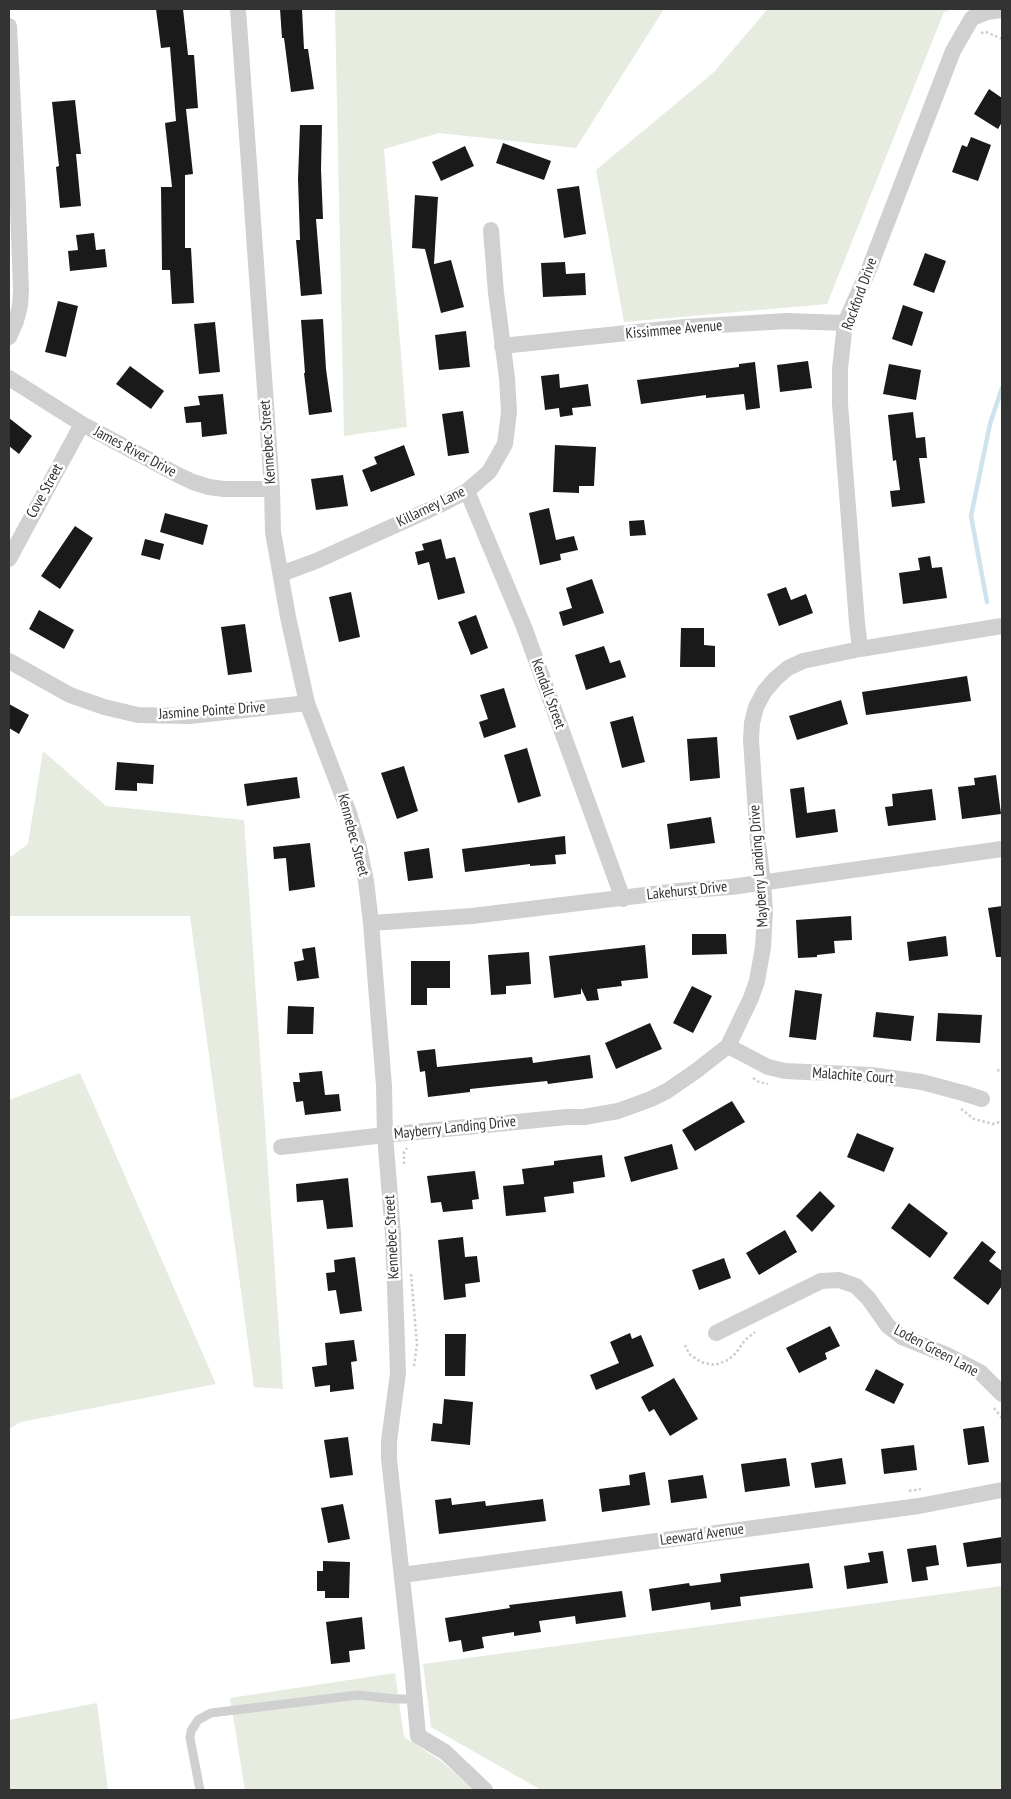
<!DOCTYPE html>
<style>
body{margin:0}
#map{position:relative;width:1011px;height:1799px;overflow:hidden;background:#fff;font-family:"PT Sans Narrow",sans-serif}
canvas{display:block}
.frame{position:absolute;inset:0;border:10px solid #333;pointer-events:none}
</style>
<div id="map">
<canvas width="1011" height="1799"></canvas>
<div class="frame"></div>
</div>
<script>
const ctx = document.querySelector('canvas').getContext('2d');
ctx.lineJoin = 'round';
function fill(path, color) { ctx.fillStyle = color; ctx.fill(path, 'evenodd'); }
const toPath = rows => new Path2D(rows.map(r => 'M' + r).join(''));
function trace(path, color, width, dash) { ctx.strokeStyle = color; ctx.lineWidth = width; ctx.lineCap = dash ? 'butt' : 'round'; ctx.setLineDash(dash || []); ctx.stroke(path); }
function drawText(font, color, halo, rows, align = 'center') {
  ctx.font = font + ' "PT Sans Narrow",sans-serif'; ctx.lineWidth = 5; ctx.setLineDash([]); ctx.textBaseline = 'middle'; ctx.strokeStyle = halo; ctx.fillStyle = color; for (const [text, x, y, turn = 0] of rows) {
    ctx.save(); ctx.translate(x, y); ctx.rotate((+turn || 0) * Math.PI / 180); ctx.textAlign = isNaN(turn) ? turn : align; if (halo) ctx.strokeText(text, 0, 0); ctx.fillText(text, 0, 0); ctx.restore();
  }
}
const green = toPath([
 [335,9,664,9,576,148,439,133,384,149,407,427,344,436],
 [766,9,952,9,944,12,827,304,624,322,596,170,714,72,766,11],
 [43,751,106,806,244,820,283,1389,254,1387,190,916,9,916,9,858,28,844],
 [80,1073,216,1384,21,1422,9,1429,9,1100],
 [1002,1586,1002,1790,541,1790,431,1727,423,1664],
 [395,1673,404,1737,441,1761,474,1790,245,1790,230,1698],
 [97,1703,108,1790,9,1790,9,1720]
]);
const stream = toPath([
 [987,602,971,516,990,424,1002,388]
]);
const building = toPath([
 [156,9,183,9,188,55,194,55,198,108,186,109,193,174,185,175,185,248,191,248,194,303,172,304,170,270,162,270,161,187,172,187,165,123,176,121,170,47,161,48],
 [280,9,302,9,304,49,308,49,314,89,291,92,284,38,282,38],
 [989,89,1002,98,1002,122,998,129,974,114],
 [75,100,81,154,76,154,81,206,60,208,56,167,59,166,52,102],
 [300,125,322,125,321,169,323,219,316,219,322,294,301,296,296,240,300,240,298,179],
 [971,137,991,145,978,181,952,172,962,145,967,147],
 [503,143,551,161,544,180,496,163],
 [465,146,474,166,441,181,432,162],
 [579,186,586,234,564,238,557,189],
 [415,195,438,197,434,264,451,260,464,307,441,313,425,249,412,248],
 [94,233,96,250,105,249,107,267,70,271,68,251,78,250,76,235],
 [925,253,946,261,934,293,913,285],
 [565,262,566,274,585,273,586,295,543,297,541,263],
 [58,301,78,306,66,357,45,352],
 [903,305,923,312,912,346,892,339],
 [323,319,326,369,332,412,309,415,304,373,305,373,301,320],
 [215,322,220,372,199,374,194,324],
 [466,331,470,367,439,370,435,335],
 [808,361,812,388,780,392,777,365],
 [755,362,760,408,746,410,744,394,706,398,706,395,641,404,637,380,739,367,739,364],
 [889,364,921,370,916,400,883,394],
 [130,366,164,391,151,409,116,384],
 [559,374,560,388,588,384,591,406,572,408,573,415,560,417,559,408,545,410,541,376],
 [223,394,227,434,202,437,201,422,186,423,184,407,200,405,198,396],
 [463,411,469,453,448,456,442,414],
 [913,412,916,438,925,437,927,458,919,458,925,503,892,507,890,491,900,490,896,460,893,461,888,415],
 [9,418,32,436,19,454,9,446],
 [404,445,415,475,371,492,362,470,377,464,374,457],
 [555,445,596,447,594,486,579,486,579,493,553,492],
 [343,475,348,506,316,510,311,479],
 [549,508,556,540,574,536,578,550,560,554,561,560,540,565,529,513],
 [165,513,208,525,203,545,160,532],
 [644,520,646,535,630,536,629,521],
 [75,526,93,538,60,589,41,576],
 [145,539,164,544,160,560,141,555],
 [441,539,446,559,455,557,465,593,438,600,429,562,418,565,415,552,424,550,422,544],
 [930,556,932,568,942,567,947,598,903,604,899,573,920,570,918,558],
 [592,579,604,613,563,626,559,612,572,608,566,588],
 [786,587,791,600,806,594,813,613,779,626,767,594],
 [351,592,360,637,339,642,329,597],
 [39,610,74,630,64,649,29,629],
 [476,615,488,648,471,655,458,622],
 [245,624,252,672,228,675,221,627],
 [681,628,704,628,704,645,715,646,715,667,680,667],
 [604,646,610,663,620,660,626,677,586,690,575,655],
 [967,676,971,701,866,715,862,692],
 [504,688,516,727,484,738,479,722,488,719,480,695],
 [841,700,848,724,797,740,789,716],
 [9,704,29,715,19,734,9,728],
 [633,716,645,762,622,768,610,722],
 [717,737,720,778,690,781,687,739],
 [527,748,541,796,518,803,504,755],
 [117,762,154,765,153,784,137,783,137,791,115,790],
 [404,766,418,811,397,819,381,773],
 [996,775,1001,814,962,819,958,787,975,785,974,778],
 [297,777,300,798,247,806,244,784],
 [804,787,807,813,835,809,838,832,796,838,790,789],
 [932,789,936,820,888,826,885,807,893,806,892,794],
 [711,817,715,843,670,849,667,824],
 [565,836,566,854,555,855,556,864,530,866,530,864,465,872,462,849],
 [310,843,315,887,289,891,286,858,274,859,273,847],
 [429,848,433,878,408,881,404,852],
 [1002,906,1002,957,996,957,988,908],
 [851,916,852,940,834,941,835,953,817,955,817,957,798,958,796,920],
 [692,934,726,934,727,954,692,955],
 [946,936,948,956,909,961,907,942],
 [645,945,648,978,621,981,622,986,597,989,599,1000,587,1001,581,988,581,994,554,998,549,956],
 [315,947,319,978,297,981,294,962,304,960,302,949],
 [529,952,531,984,506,986,506,994,491,995,488,955],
 [411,961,450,961,450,988,427,988,427,1005,411,1005],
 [692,986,712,996,693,1033,673,1023],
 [795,990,822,994,816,1040,789,1037],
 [288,1006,314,1007,313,1034,287,1034],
 [876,1012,914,1016,911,1041,873,1037],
 [938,1013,982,1015,980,1043,936,1041],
 [650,1023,662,1049,616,1069,605,1043],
 [435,1049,437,1067,532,1057,533,1063,590,1055,593,1078,548,1084,547,1081,470,1089,470,1092,428,1097,425,1071,420,1072,417,1051],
 [322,1071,325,1095,339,1094,341,1111,305,1115,303,1101,296,1102,293,1082,300,1082,299,1073],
 [732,1101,745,1122,695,1151,682,1130],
 [857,1133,894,1148,884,1172,847,1157],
 [672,1144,678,1169,631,1182,624,1157],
 [602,1155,605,1177,573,1182,574,1193,544,1197,546,1212,506,1216,503,1186,524,1184,522,1169,554,1165,554,1161],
 [475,1171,479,1199,472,1200,473,1209,443,1212,441,1202,431,1203,427,1176],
 [348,1178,353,1227,327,1229,323,1200,297,1202,296,1184],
 [820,1191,835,1206,812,1232,796,1216],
 [909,1203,948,1233,930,1258,891,1228],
 [785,1230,797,1252,759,1275,746,1253],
 [463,1237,465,1257,477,1256,480,1282,465,1284,466,1297,444,1300,438,1240],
 [982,1241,996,1252,989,1261,1002,1271,1002,1286,988,1305,953,1278],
 [355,1257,362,1311,340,1314,336,1290,328,1291,326,1273,335,1272,334,1260],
 [724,1258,731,1278,699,1290,692,1270],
 [830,1326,840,1346,825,1353,827,1359,799,1373,786,1348],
 [630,1333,632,1339,641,1335,654,1366,596,1390,590,1375,619,1363,610,1342],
 [445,1334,466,1334,465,1376,445,1376],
 [354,1340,357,1361,351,1362,354,1389,330,1392,330,1385,315,1387,312,1367,327,1365,325,1343],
 [876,1369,904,1384,894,1404,865,1390],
 [674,1378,698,1419,670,1436,654,1409,649,1412,641,1397],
 [444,1399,473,1402,470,1445,431,1441,433,1423,442,1424],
 [984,1426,989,1462,968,1465,963,1429],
 [348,1437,353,1475,330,1478,324,1440],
 [914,1445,917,1470,884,1474,881,1449],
 [786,1458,790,1486,745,1492,741,1464],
 [842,1458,846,1484,815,1488,811,1463],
 [645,1472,650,1505,602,1512,599,1489,630,1485,629,1475],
 [703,1475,707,1498,671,1503,668,1480],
 [451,1498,452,1505,485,1501,486,1506,543,1499,546,1521,439,1534,435,1500],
 [343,1504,350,1539,328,1543,321,1508],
 [1002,1537,1002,1563,967,1567,963,1543],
 [936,1545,939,1565,926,1567,928,1580,912,1582,907,1549],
 [883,1551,888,1583,847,1589,844,1566,870,1562,868,1553],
 [323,1561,350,1562,349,1598,325,1598,325,1591,317,1591,317,1571,323,1571],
 [809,1563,813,1588,740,1597,741,1606,711,1610,710,1602,652,1611,649,1589,689,1583,690,1586,721,1582,720,1574],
 [622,1591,626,1617,576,1624,575,1616,539,1621,541,1632,514,1636,514,1632,482,1637,484,1648,463,1652,461,1640,449,1642,445,1618,510,1608,509,1605],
 [362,1617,365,1649,349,1651,350,1662,331,1664,326,1622]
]);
const path = toPath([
 [981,33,986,32,1002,39],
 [997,1070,1002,1071],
 [753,1078,759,1082,768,1084],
 [961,1109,974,1119,993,1124,1002,1121],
 [404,1164,404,1152,407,1148],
 [411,1274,417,1345,414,1366],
 [685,1345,689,1354,701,1362,715,1365,728,1360,736,1353,745,1340,755,1332],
 [994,1408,1002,1418],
 [909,1491,921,1489]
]);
const service = toPath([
 [200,1790,190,1738,191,1731,198,1720,211,1713,358,1695,395,1699,415,1699]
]);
const minor = toPath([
 [238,9,272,489,273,532,288,617,307,703,349,813,359,847,366,881,371,923,384,1086,385,1135,393,1234,398,1373,389,1441,389,1459,412,1669,418,1736,445,1752,485,1790],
 [9,26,18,206,21,290,20,306,16,321,9,337],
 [502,346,685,327,787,321,845,323],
 [9,378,82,424,178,475,193,482,209,487,224,489,272,489],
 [467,491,524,627,623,899],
 [9,559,82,424],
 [281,574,316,561,440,505,467,491,489,472,505,444,509,412,507,378,496,293,491,230],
 [860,649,857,623,840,404,840,369,845,323,869,269,953,51,972,18,987,12,1002,10],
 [9,661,70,695,104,707,138,715,190,716,307,703],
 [371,923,472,916,678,891,731,887,1002,849],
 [728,1046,768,1067,785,1071,871,1075,922,1082,963,1093,982,1099],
 [281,1147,385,1135,567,1117,584,1117,618,1111,651,1099,667,1091,696,1071,728,1046,751,998,757,981,763,947,765,911,763,882,758,843,751,740,752,723,756,707,764,692,775,679,788,668,803,661,860,649,1002,626],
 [716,1333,821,1281,839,1280,856,1286,868,1298,888,1326,902,1337,949,1356,980,1372,1002,1394],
 [402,1575,919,1506,1002,1490]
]);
const streetNames = [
 ["Rockford Drive",860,294,-70],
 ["Kissimmee Avenue",674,330,-5],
 ["Kennebec Street",268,442,-94],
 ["James River Drive",135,452,28],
 ["Cove Street",45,491,-61],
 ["Killarney Lane",431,507,-26],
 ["Kendall Street",548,694,70],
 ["Jasmine Pointe Drive",212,711,-4],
 ["Kennebec Street",353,835,75],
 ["Mayberry Landing Drive",759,866,-94],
 ["Lakehurst Drive",687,891,-6],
 ["Malachite Court",853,1076,4],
 ["Mayberry Landing Drive",455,1128,-6],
 ["Kennebec Street",392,1237,-93],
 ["Loden Green Lane",936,1351,28],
 ["Leeward Avenue",702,1535,-8]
];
fill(green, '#e6ecdf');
trace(stream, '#cfe2ee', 4.5);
fill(building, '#1a1a1a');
trace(path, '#cdcdcd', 2.5, [2.5, 2.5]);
trace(service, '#d0d0d0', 9);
trace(minor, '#d0d0d0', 16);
drawText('15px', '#333', '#fff', streetNames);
</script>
